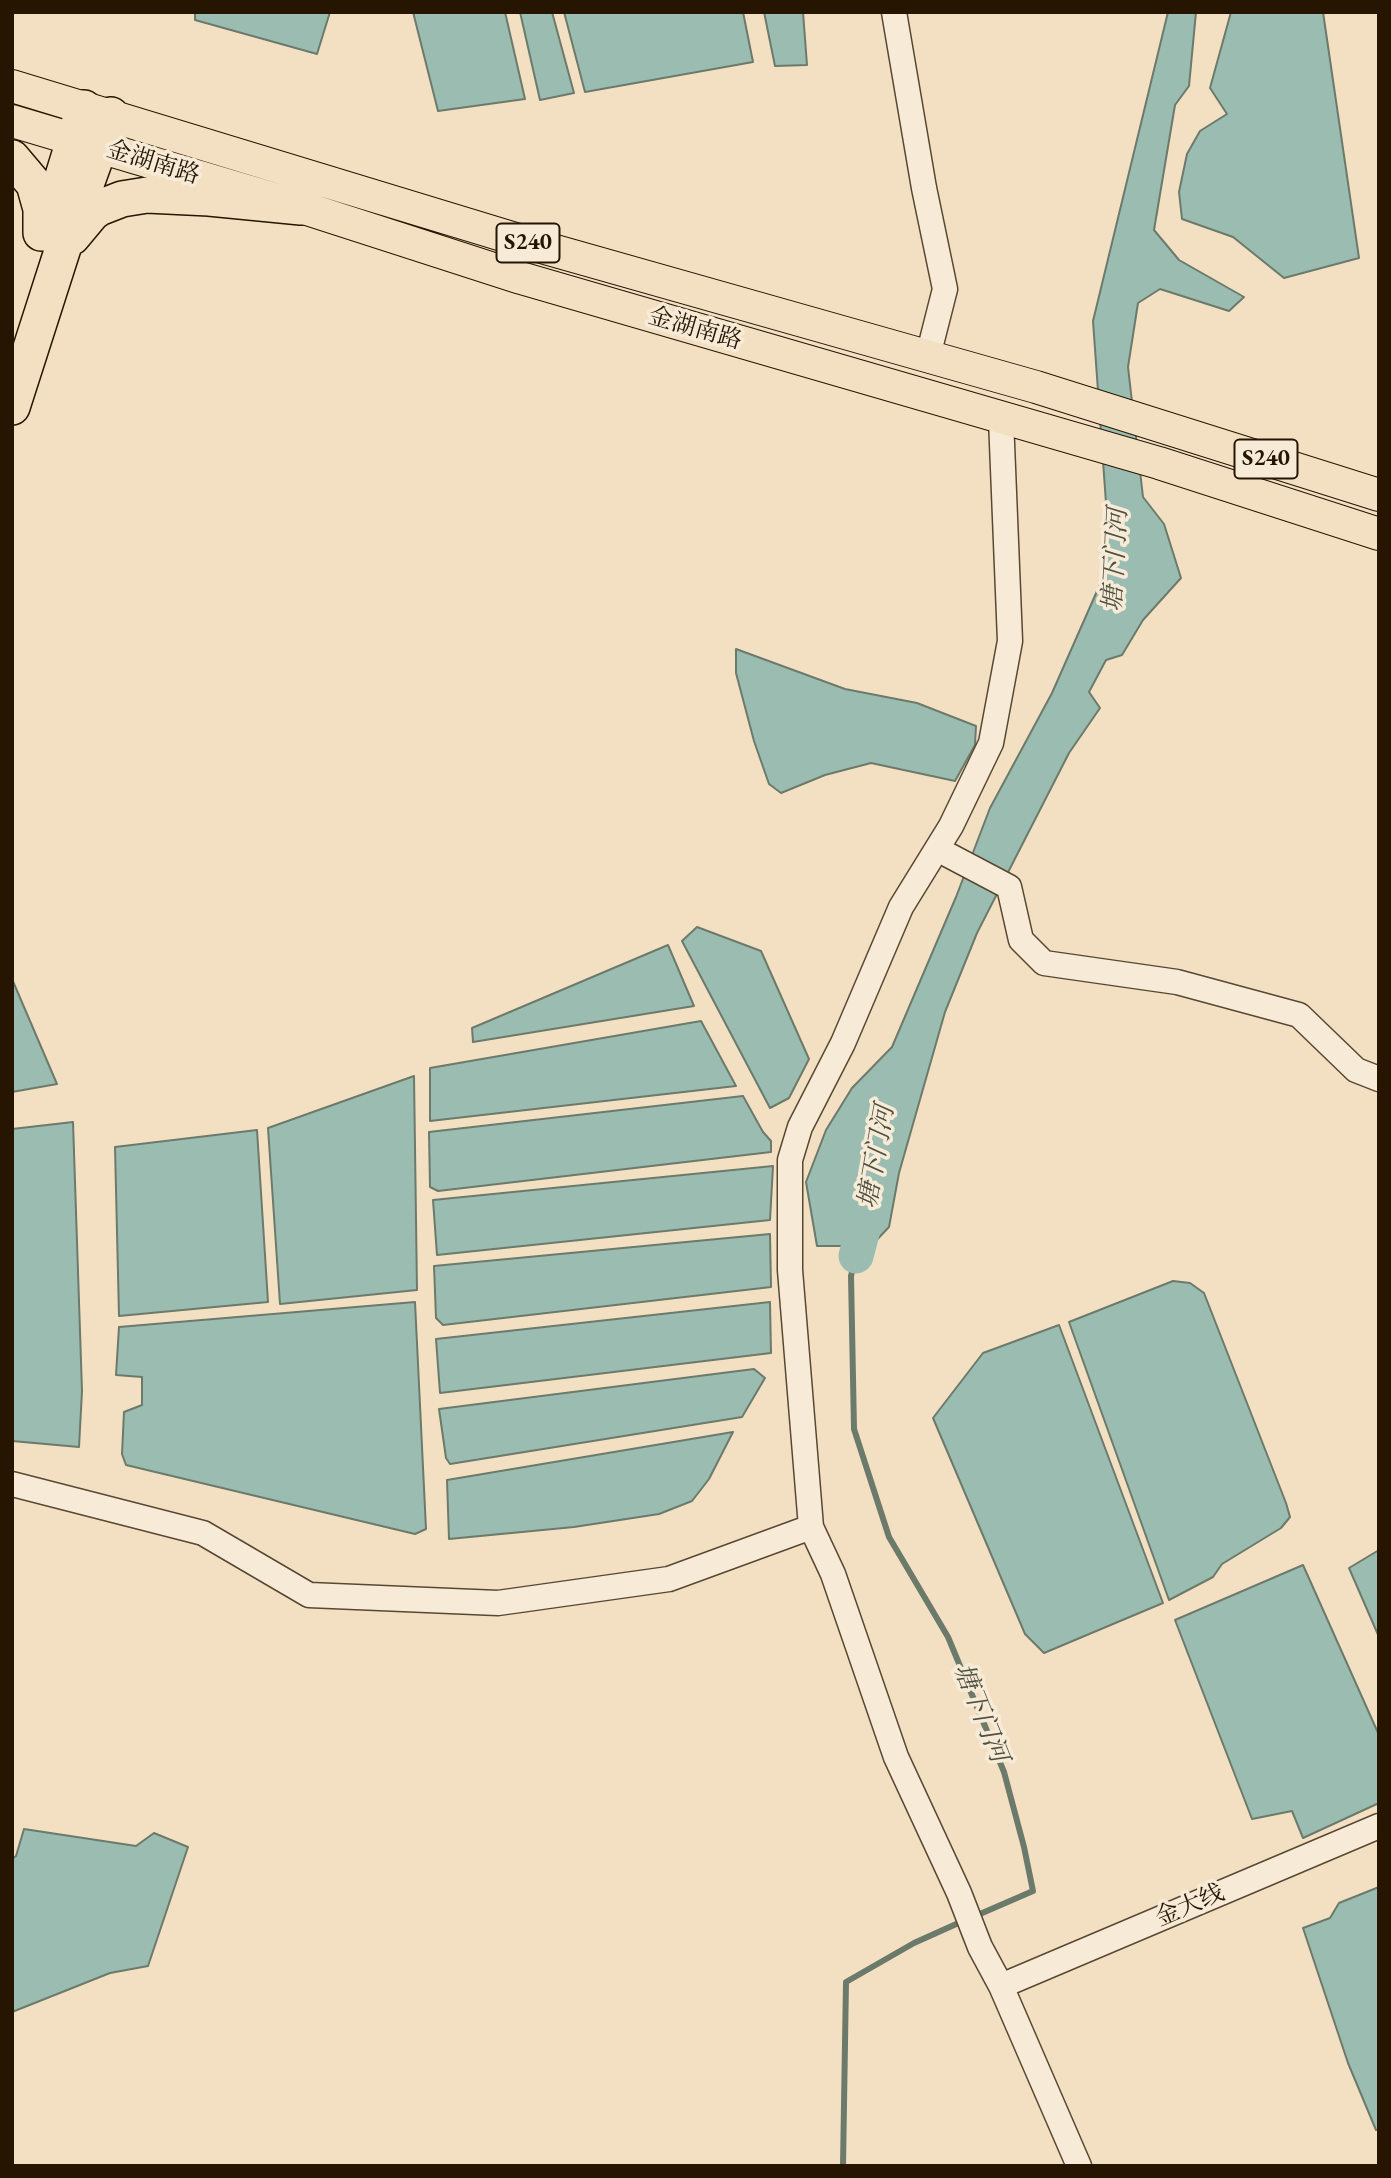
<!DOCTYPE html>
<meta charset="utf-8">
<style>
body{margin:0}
#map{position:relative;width:1391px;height:2178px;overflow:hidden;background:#f3e0c3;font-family:"EB Garamond",serif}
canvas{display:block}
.frame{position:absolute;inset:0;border:14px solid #251501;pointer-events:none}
</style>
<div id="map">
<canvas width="1391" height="2178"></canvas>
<div class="frame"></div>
</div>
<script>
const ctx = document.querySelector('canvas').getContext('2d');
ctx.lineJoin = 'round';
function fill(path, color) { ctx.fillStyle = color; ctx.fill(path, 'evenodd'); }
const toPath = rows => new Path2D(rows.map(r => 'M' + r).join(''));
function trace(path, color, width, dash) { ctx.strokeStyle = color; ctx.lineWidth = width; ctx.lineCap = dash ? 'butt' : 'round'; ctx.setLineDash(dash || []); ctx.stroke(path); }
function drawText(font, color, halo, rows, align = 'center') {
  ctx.font = font + ' "EB Garamond","Noto Serif SC",serif'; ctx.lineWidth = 7; ctx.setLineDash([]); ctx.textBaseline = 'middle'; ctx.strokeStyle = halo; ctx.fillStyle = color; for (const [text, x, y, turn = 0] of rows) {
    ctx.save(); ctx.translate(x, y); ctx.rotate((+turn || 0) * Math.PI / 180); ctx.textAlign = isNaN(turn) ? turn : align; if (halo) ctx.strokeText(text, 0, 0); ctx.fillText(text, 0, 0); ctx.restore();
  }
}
const water = toPath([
 [195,12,330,12,317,54,195,20,195,12],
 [413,12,505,12,525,99,438,111,413,12],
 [520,12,552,12,574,93,540,100,520,12],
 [564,12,743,12,753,62,585,92,564,12],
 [764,12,803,12,807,65,775,66,764,12],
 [1168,12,1196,12,1189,86,1175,105,1154,230,1179,260,1244,297,1229,311,1160,289,1138,303,1128,367,1143,497,1164,524,1181,578,1143,620,1122,655,1106,660,1089,692,1100,708,1069,753,977,933,945,1012,899,1173,889,1227,871,1246,817,1246,806,1182,826,1130,852,1088,892,1047,956,897,990,808,1052,693,1105,573,1106,503,1093,321,1168,12],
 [1231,12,1323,12,1359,258,1284,278,1233,237,1182,219,1179,192,1187,154,1200,131,1227,114,1210,88,1231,12],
 [736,649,845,689,917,703,976,726,975,745,955,781,871,763,825,775,781,793,769,784,754,741,736,673,736,649],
 [697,927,761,951,809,1059,789,1098,770,1108,682,941,697,927],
 [668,945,694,1006,473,1042,472,1028,668,945],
 [12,979,57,1084,12,1092,12,979],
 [701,1021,736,1086,430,1121,430,1068,701,1021],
 [414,1076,417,1290,280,1304,268,1128,414,1076],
 [743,1096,763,1132,771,1141,771,1152,438,1191,430,1187,429,1132,743,1096],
 [73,1122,82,1391,79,1447,12,1441,12,1129,73,1122],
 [257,1130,268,1302,119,1316,115,1147,257,1130],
 [773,1166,770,1220,437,1255,433,1200,773,1166],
 [770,1234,771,1287,443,1325,436,1318,434,1266,770,1234],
 [1173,1281,1190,1283,1204,1293,1286,1503,1290,1517,1281,1528,1222,1564,1213,1577,1169,1600,1069,1322,1173,1281],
 [415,1302,426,1529,415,1534,126,1465,122,1454,124,1412,142,1405,142,1377,116,1375,119,1327,415,1302],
 [770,1302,771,1353,440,1393,436,1339,770,1302],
 [1059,1325,1163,1603,1044,1653,1025,1634,933,1418,983,1353,1059,1325],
 [754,1369,765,1378,742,1417,450,1464,446,1458,439,1409,754,1369],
 [733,1432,709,1479,692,1501,659,1514,574,1527,449,1539,447,1480,733,1432],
 [1379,1550,1379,1637,1349,1568,1379,1550],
 [1303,1565,1379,1735,1379,1803,1303,1838,1292,1811,1252,1819,1175,1620,1303,1565],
 [24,1829,136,1846,154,1833,188,1847,148,1966,110,1973,12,2012,12,1859,16,1856,24,1829],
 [1379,1887,1379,2129,1376,2130,1348,2063,1303,1928,1330,1918,1339,1903,1379,1887]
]);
const stream = toPath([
 [856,1256,851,1276,854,1429,889,1537,948,1637,1004,1772,1024,1847,1033,1891,973,1917],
 [843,2166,846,1982,914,1943,963,1921]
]);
const river = toPath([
 [856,1256,871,1199]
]);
const minor = toPath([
 [894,12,924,188,945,289,928,356],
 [1001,419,1010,641,991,743,951,826,901,907,843,1043,800,1127,790,1160,790,1270,811,1527,833,1574,896,1757,959,1893,980,1947,1001,1986,1079,2166],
 [937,849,1009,887,1021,940,1044,963,1177,982,1299,1015,1356,1070,1379,1079],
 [12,1484,203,1533,309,1595,498,1603,669,1579,811,1527],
 [1001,1986,1379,1826]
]);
const major = toPath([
 [12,86,545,248,1036,387,1379,495],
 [12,121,301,207,521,278,1159,463,1379,534]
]);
const highway = toPath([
 [12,158,34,184,41,209,41,233],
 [48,225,84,108],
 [72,237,92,213,99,208,122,199,147,195,209,198,301,207],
 [12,407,63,248,111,115]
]);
const shields = [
 [528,243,63],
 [1266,459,63]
];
const shieldNames = [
 ["S240",528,243],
 ["S240",1266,459]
];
const streetNames = [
 ["金湖南路",153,163,17],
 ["金湖南路",695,329,16],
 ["金大线",1190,1906,-23]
];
const waterNames = [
 ["塘下门河",1116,560,-87],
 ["塘下门河",877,1157,-80],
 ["塘下门河",980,1713,68]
];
fill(water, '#9bbdb1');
trace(water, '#6c7a6b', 2);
trace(stream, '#6c7a6b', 6);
trace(river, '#9bbdb1', 35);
trace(minor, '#584832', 27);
trace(major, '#251501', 34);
trace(highway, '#251501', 38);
trace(minor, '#f7ebd8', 24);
trace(major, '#f3e0c3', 32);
trace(highway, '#f3e0c3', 35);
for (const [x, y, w] of shields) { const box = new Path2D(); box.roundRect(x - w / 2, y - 19.5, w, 39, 5); ctx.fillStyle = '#f7ebd8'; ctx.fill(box); trace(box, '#251501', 2); }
drawText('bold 23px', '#251501', null, shieldNames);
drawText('24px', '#251501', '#f7ebd8', streetNames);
drawText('italic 26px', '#4e503f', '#f7ebd8', waterNames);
</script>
